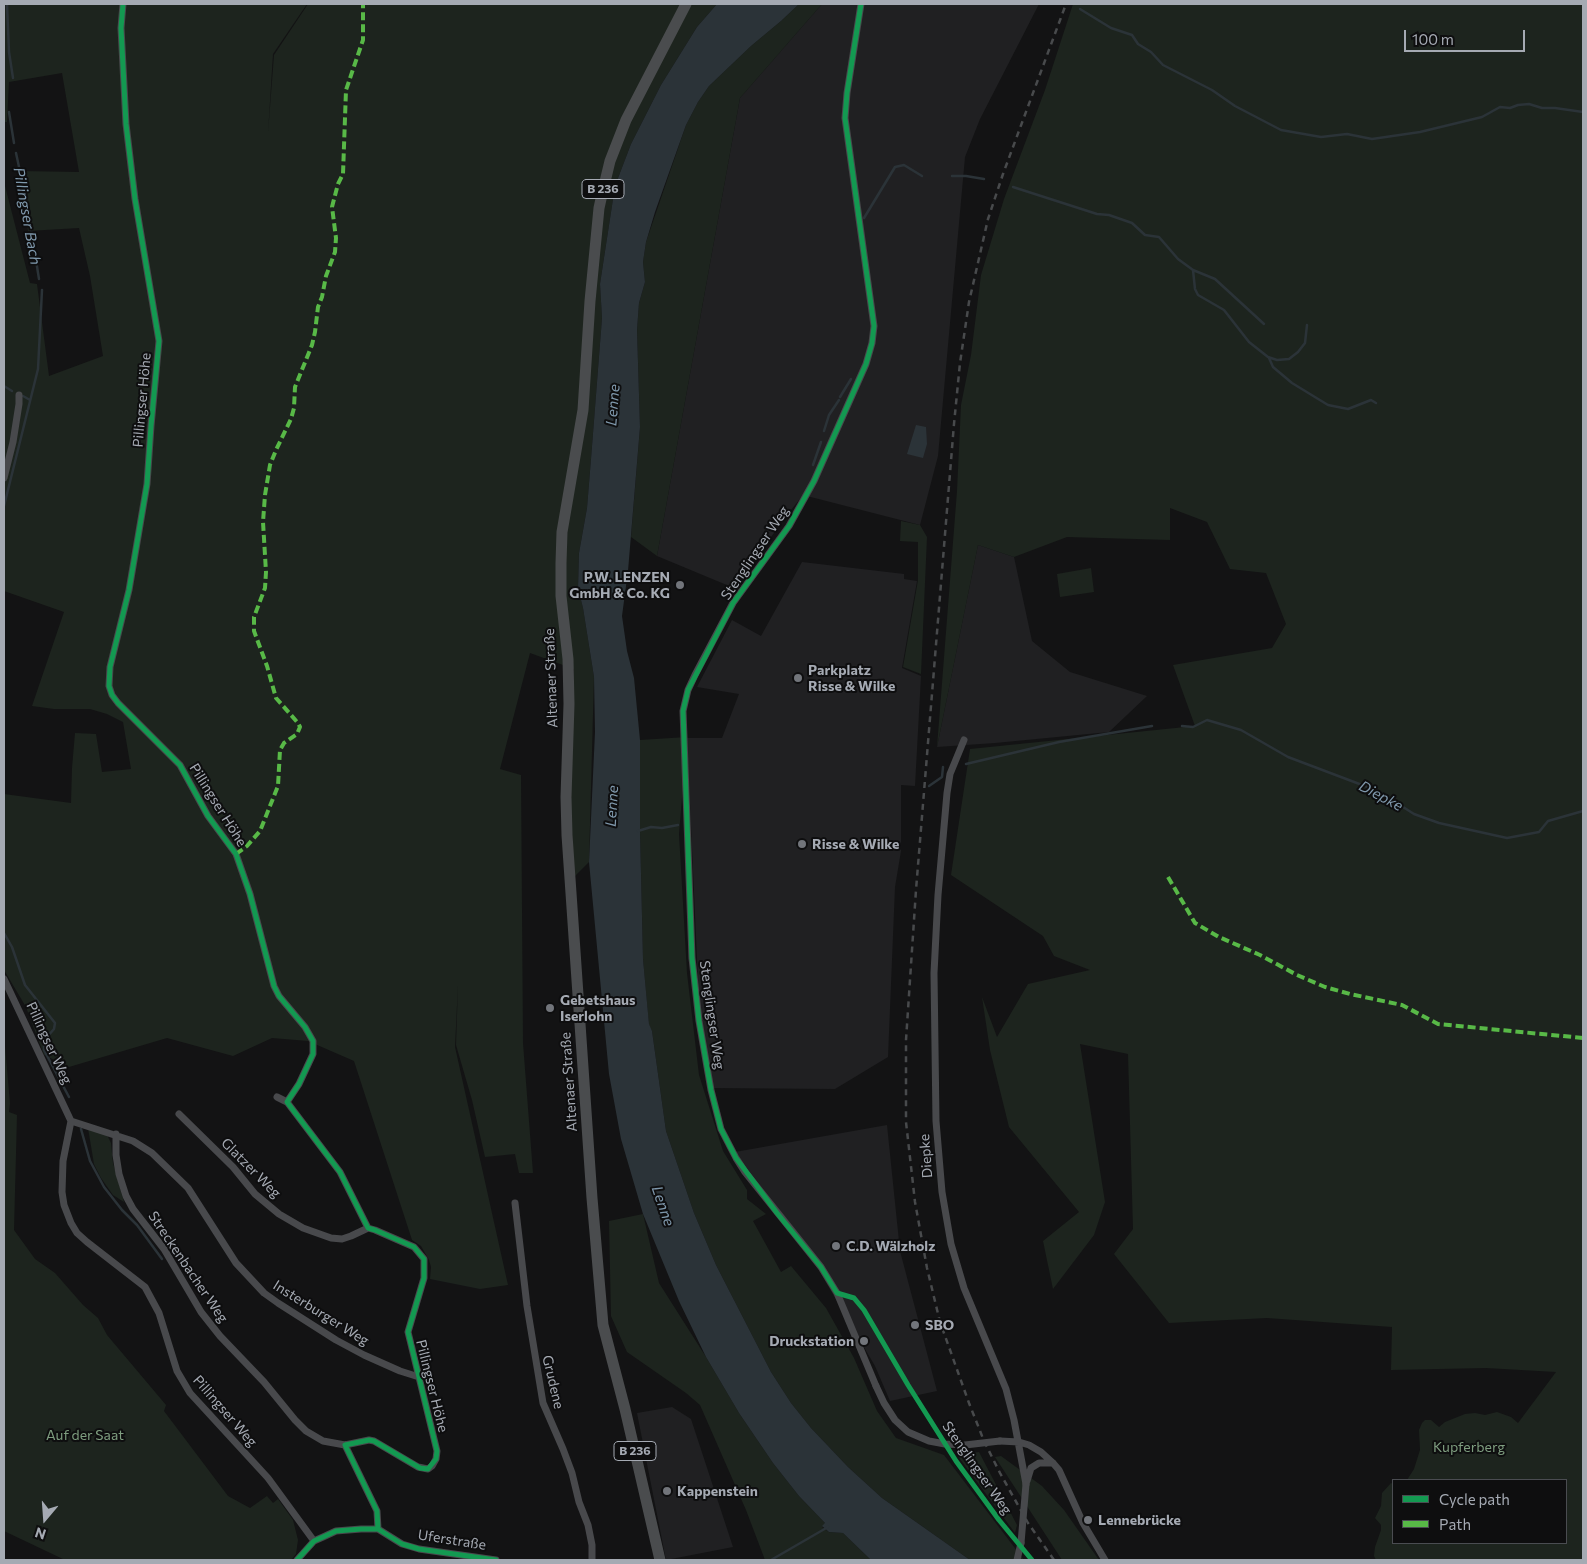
<!DOCTYPE html>
<meta charset="utf-8">
<style>
body{margin:0}
#map{position:relative;width:1587px;height:1564px;overflow:hidden;background:#131314;font-family:Commissioner,sans-serif}
canvas{display:block}
.frame{position:absolute;inset:0;border:5px solid #a5aab3;pointer-events:none}
.legend{position:absolute;left:1392px;top:1479px;width:175px;height:65px;box-sizing:border-box;background:#0e0e0f;border:1px solid #4a4c51;margin:0;padding:6px 9px;list-style:none;font-size:15px;color:#a5aab3}
.legend li{display:flex;align-items:center;gap:10px;height:25px}
.legend b{width:25px;border:1px solid #4a4c51}
.north{position:absolute;left:20px;top:1494px;width:50px;height:50px;-webkit-text-stroke:4px #0e0e0f;paint-order:stroke;rotate:198deg;font-size:14px;font-weight:700;line-height:20px;text-align:center;color:#a5aab3}
.north::after{content:'';display:block;margin:auto;width:18px;height:22px;background:#a5aab3;clip-path:polygon(50% 0,100% 100%,50% 72%,0 100%)}
.scale{position:absolute;left:1404px;top:30px;width:121px;height:22px;box-sizing:border-box;border:2px solid #a5aab3;border-top:0;padding-left:6px;font-size:15px;line-height:18px;white-space:nowrap;color:#a5aab3;-webkit-text-stroke:4px #0e0e0f;paint-order:stroke}
</style>
<div id="map">
<canvas width="1587" height="1564"></canvas>
<div class="frame"></div>
<ul class="legend">
<li><b style="height:6px;background:#139951"></b>Cycle path</li>
<li><b style="height:6px;background:#58b947"></b>Path</li>
</ul>
<div class="north">N</div>
<div class="scale">100 m</div>
</div>
<script>
const ctx = document.querySelector('canvas').getContext('2d');
ctx.lineJoin = 'round';
function fill(path, color) { ctx.fillStyle = color; ctx.fill(path, 'evenodd'); }
const toPath = rows => new Path2D(rows.map(r => 'M' + r).join(''));
function trace(path, color, width, dash) { ctx.strokeStyle = color; ctx.lineWidth = width; ctx.lineCap = dash ? 'butt' : 'round'; ctx.setLineDash(dash || []); ctx.stroke(path); }
function drawText(font, color, halo, rows, align = 'center') {
  ctx.font = font + ' Commissioner,sans-serif'; ctx.lineWidth = 4; ctx.setLineDash([]); ctx.textBaseline = 'middle'; ctx.strokeStyle = halo; ctx.fillStyle = color; for (const [text, x, y, turn = 0] of rows) {
    ctx.save(); ctx.translate(x, y); ctx.rotate((+turn || 0) * Math.PI / 180); ctx.textAlign = isNaN(turn) ? turn : align; if (halo) ctx.strokeText(text, 0, 0); ctx.fillText(text, 0, 0); ctx.restore();
  }
}
const built = toPath([
 [822,4,1039,4,980,119,965,157,938,456,920,525,803,495,787,515,734,588,657,556,740,98],
 [978,545,1014,557,1032,641,1070,672,1147,696,1109,732,995,743,937,747],
 [802,562,904,574,904,579,917,581,902,668,921,676,915,786,901,785,901,851,895,887,888,1057,835,1089,710,1088,700,1024,687,738,722,738,739,694,697,687,732,620,761,636],
 [887,1125,900,1251,937,1391,890,1401,875,1366,800,1238,759,1187,735,1152],
 [672,1407,691,1419,733,1547,666,1560,637,1413]
]);
const green = toPath([
 [4,4,120,4,119,27,137,199,124,73,124,4,307,4,273,54,268,133,274,55,308,4,717,4,697,27,661,85,631,144,615,186,600,284,602,318,591,459,587,508,579,553,578,588,583,608,594,677,589,862,574,877,570,789,574,669,530,653,500,769,521,775,523,1043,533,1173,519,1173,515,1154,485,1157,472,1100,456,1045,458,985,455,1047,508,1285,480,1289,430,1279,431,1267,429,1260,421,1246,412,1240,354,1061,308,1041,272,1038,233,1056,167,1038,69,1067,44,1055,26,1007,4,970,4,794,71,803,72,768,75,733,96,734,102,772,131,769,123,722,107,714,90,709,54,709,32,706,64,612,4,591,4,182,30,283,37,284,49,376,103,356,90,276,79,228,28,231,19,171,79,172,62,73,9,82,7,122,4,122],
 [799,4,822,4,740,98,657,556,631,537,640,427,637,330,639,303,645,282,643,262,646,242,686,125,698,102,709,86,751,46,781,21],
 [1073,4,1583,4,1583,1560,1376,1560,1374,1556,1375,1547,1381,1530,1381,1525,1375,1518,1381,1506,1382,1493,1391,1483,1393,1484,1393,1543,1566,1543,1566,1480,1407,1480,1414,1469,1420,1450,1419,1430,1422,1423,1425,1420,1431,1420,1439,1427,1445,1422,1465,1414,1475,1413,1485,1415,1497,1412,1511,1417,1518,1423,1556,1372,1486,1368,1391,1370,1392,1327,1267,1318,1169,1323,1114,1254,1133,1229,1128,1054,1080,1044,1105,1202,1094,1235,1053,1289,1043,1241,1079,1212,1009,1127,990,1050,982,997,997,1037,1028,984,1090,970,1054,956,1043,936,951,875,970,749,1195,726,1173,665,1272,648,1286,624,1266,573,1230,569,1207,522,1170,508,1170,540,1067,537,1014,557,978,545,937,747,957,491,961,405,971,355,981,275,1004,199,1045,90],
 [901,521,920,525,927,537,921,674,903,667,918,580,918,542,900,541],
 [1091,568,1094,592,1060,597,1057,574],
 [687,737,679,834,687,973,699,1075,723,1151,747,1190,747,1199,766,1214,753,1221,781,1272,791,1266,826,1308,854,1358,877,1411,896,1438,944,1455,1024,1560,970,1560,882,1498,848,1467,811,1428,791,1403,771,1372,716,1265,694,1213,666,1131,652,1031,649,1025,643,959,640,831,640,740],
 [4,1035,10,1103,9,1112,17,1115,14,1230,35,1259,55,1273,83,1305,98,1318,107,1335,166,1405,164,1411,228,1496,250,1508,267,1496,273,1503,278,1499,293,1520,298,1540,296,1554,291,1560,65,1560,4,1531],
 [88,1128,107,1135,111,1143,113,1163,124,1202,113,1195,101,1178,94,1164],
 [643,1214,659,1283,706,1357,739,1413,773,1463,799,1496,826,1524,822,1527,829,1532,843,1533,871,1560,765,1560,746,1510,700,1405,686,1393,627,1352,611,1316,609,1221],
 [979,1452,1017,1525,1015,1533,957,1455],
 [1001,1456,1042,1486,1064,1510,1099,1560,1062,1560,995,1457]
]);
const water = toPath([
 [717,4,799,4,781,21,751,46,709,86,698,102,686,125,655,212,646,242,643,262,645,282,639,303,637,330,640,427,628,571,622,616,627,651,634,678,640,740,640,831,643,959,649,1024,652,1031,666,1131,694,1213,716,1265,771,1372,791,1403,811,1428,848,1467,882,1498,970,1560,871,1560,843,1533,829,1532,822,1526,825,1523,799,1496,773,1463,739,1413,706,1357,679,1301,643,1214,621,1139,609,1074,589,862,595,732,594,677,583,608,578,588,579,553,587,508,591,459,602,318,600,284,615,186,631,144,661,85,697,27],
 [916,425,926,427,927,444,923,458,907,454]
]);
const stream = toPath([
 [7,4,9,52,13,78],
 [1080,9,1111,28,1132,35,1138,44,1151,52,1163,65,1212,90,1235,106,1281,130,1321,137,1347,134,1372,139,1420,132,1482,117,1500,107,1510,108,1518,105,1529,104,1542,108,1555,108,1583,112],
 [9,112,14,143],
 [16,153,27,204,39,279],
 [952,176,966,176,984,179],
 [1013,187,1097,214,1109,215,1132,223,1145,235,1159,237,1178,259,1193,270,1215,279,1264,324],
 [864,218,895,167,904,165,922,176],
 [1193,270,1195,289,1198,295,1224,310,1249,342,1268,357,1277,360,1289,359,1298,352,1305,343,1307,325],
 [1269,358,1273,367,1292,383,1328,405,1348,409,1371,400,1376,403],
 [4,386,12,391],
 [23,396,30,400],
 [840,397,851,379],
 [824,431,829,415,839,400],
 [813,465,821,442],
 [4,506,38,369,42,290],
 [1182,726,1193,727,1207,720,1241,730,1288,757,1378,791,1414,814,1439,823,1507,838,1539,832,1548,821,1583,811],
 [966,764,1059,742,1152,726],
 [929,786,942,777,943,767],
 [638,831,651,827,662,828,678,825],
 [4,933,12,947,25,985,55,1023,54,1029,47,1037,44,1046,44,1050,69,1097],
 [81,1129,90,1161,104,1187,122,1210,137,1225,162,1259],
 [771,1560,828,1527]
]);
const minor = toPath([
 [861,4,847,93,845,118,874,326,872,343,866,364,814,481,789,526,733,603,695,675,688,690,683,711,692,958,699,1021,711,1090,721,1129,736,1158,745,1172,821,1267,837,1293,876,1386],
 [4,478,13,442,19,404,19,395],
 [964,740,950,774,947,793,938,895,934,973,936,1121,942,1192,951,1244,964,1288,1006,1389,1014,1420,1026,1484],
 [4,979,71,1121,63,1161,62,1192,64,1205,71,1223,77,1233,87,1242,145,1287,159,1313,177,1371,190,1393,268,1478,314,1541],
 [277,1097,287,1102],
 [179,1114,233,1167,255,1194,279,1214,303,1228,331,1238,342,1239,351,1236,368,1228],
 [71,1121,133,1141,152,1153,188,1188,236,1263,264,1293,278,1303,336,1340,364,1355,400,1371,419,1377],
 [116,1134,116,1155,119,1174,126,1196,133,1209,164,1249,201,1312,220,1336,264,1382,295,1420,306,1431,323,1441,345,1445,369,1440,374,1441,418,1467,428,1469,432,1466,436,1459,437,1451,408,1332,424,1278,424,1259,414,1247,375,1230,368,1228,340,1172,287,1102,299,1084,313,1054,313,1041,305,1027,279,996,274,986,250,894,236,854,208,816,180,765,118,703,112,695,109,686,110,667,129,590,147,484,151,426,159,341,135,199,126,124,121,28,123,4],
 [515,1203,527,1306,543,1403,563,1449,572,1473,579,1502,588,1525,592,1545,592,1560],
 [1000,1441,1019,1442,1029,1445,1041,1452,1053,1463,1059,1470,1083,1523,1105,1560],
 [345,1445,377,1511,378,1529],
 [1027,1481,1031,1468,1039,1463,1053,1463],
 [297,1560,314,1541,323,1537,336,1531,361,1529,378,1529,402,1544,419,1549,496,1560],
 [1017,1560,1021,1543]
]);
const primary = toPath([
 [660,1560,625,1409,603,1325,592,1198,567,835,566,797,569,704,568,659,561,596,561,563,562,532,583,410,590,301,599,208,603,190,610,161,626,120,686,4]
]);
const rail = toPath([
 [1054,1560,1028,1523,1000,1473,984,1441,969,1403,940,1322,927,1268,915,1202,906,1122,906,1040,916,890,954,424,960,363,969,302,988,219,1003,174,1066,4]
]);
const minorBridge = toPath([
 [876,1386,884,1403,895,1420,908,1432,929,1441,945,1444,965,1445,1000,1441],
 [1021,1543,1026,1484]
]);
const quiet = toPath([
 [236,854,247,846,260,831,278,786,280,750,284,743,297,734,300,727,298,723,276,698,267,666,254,631,254,617,265,588,266,572,263,522,265,495,270,465,276,450,291,419,294,408,295,387,312,345,315,332,318,307,322,297,326,276,335,252,336,238,332,207,338,184,343,174,346,90,363,40,363,4],
 [1168,877,1195,923,1219,937,1260,955,1297,975,1325,987,1350,994,1402,1005,1438,1024,1583,1038]
]);
const cycleway = toPath([
 [123,4,121,28,126,124,135,199,159,341,151,426,147,484,129,590,110,667,109,686,112,695,118,703,180,765,208,816,236,854,250,894,274,986,279,996,305,1027,313,1041,313,1054,299,1084,287,1102,340,1172,368,1228,375,1230,414,1247,424,1259,424,1278,408,1332,437,1451,436,1459,428,1469,420,1468,374,1441,369,1440,345,1445,377,1511,378,1529],
 [861,4,847,93,845,118,874,326,872,343,866,364,814,481,789,526,733,603,688,690,683,711,692,958,699,1021,711,1090,721,1129,736,1158,777,1213,821,1267,837,1293,854,1298,864,1310,908,1385,956,1461,999,1520,1032,1560],
 [297,1560,314,1541,323,1537,336,1531,361,1529,378,1529,402,1544,419,1549,496,1560]
]);
const markers = [
 [680,585,5,"#72757b"],
 [798,678,5,"#72757b"],
 [802,844,5,"#72757b"],
 [550,1008,5,"#72757b"],
 [836,1246,5,"#72757b"],
 [915,1325,5,"#72757b"],
 [864,1341,5,"#72757b"],
 [667,1491,5,"#72757b"],
 [1088,1520,5,"#72757b"]
];
const shields = [
 [603,189,42],
 [635,1451,42]
];
const shieldNames = [
 ["B 236",603,189],
 ["B 236",635,1451]
];
const streetNames = [
 ["Pillingser Höhe",142,400,-85],
 ["Stenglingser Weg",755,553,-56],
 ["Altenaer Straße",551,678,-92],
 ["Pillingser Höhe",218,805,58],
 ["Stenglingser Weg",712,1015,82],
 ["Pillingser Weg",49,1043,65],
 ["Altenaer Straße",569,1082,-94],
 ["Diepke",926,1156,-94],
 ["Glatzer Weg",251,1168,45],
 ["Streckenbacher Weg",188,1267,56],
 ["Insterburger Weg",321,1313,32],
 ["Grudene",553,1382,77],
 ["Pillingser Höhe",432,1386,76],
 ["Pillingser Weg",225,1411,49],
 ["Stenglingser Weg",977,1468,55],
 ["Uferstraße",452,1540,9]
];
const poiNames = [
 ["P.W. LENZEN",670,577,"right"],
 ["GmbH & Co. KG",670,593,"right"],
 ["Parkplatz",808,670],
 ["Risse & Wilke",808,686],
 ["Risse & Wilke",812,844],
 ["Gebetshaus",560,1000],
 ["Iserlohn",560,1016],
 ["C.D. Wälzholz",846,1246],
 ["SBO",925,1325],
 ["Druckstation",854,1341,"right"],
 ["Kappenstein",677,1491],
 ["Lennebrücke",1098,1520]
];
const parkNames = [
 ["Auf der Saat",85,1435],
 ["Kupferberg",1469,1447]
];
const waterNames = [
 ["Pillingser Bach",27,216,80],
 ["Lenne",613,405,-85],
 ["Diepke",1381,796,28],
 ["Lenne",612,806,-87],
 ["Lenne",663,1206,71]
];
fill(built, '#202022');
fill(green, '#1d241e');
fill(water, '#2b3338');
trace(stream, '#2b3338', 2.5);
trace(minor, '#48494c', 7);
trace(primary, '#4a4c4e', 11);
trace(rail, '#484a4c', 2.5, [6, 5]);
trace(minorBridge, '#48494c', 7);
trace(quiet, '#58b947', 4, [8, 4]);
trace(cycleway, '#139951', 5);
for (const [x, y, r, color] of markers) { const dot = new Path2D(); dot.arc(x, y, r, 0, 2 * Math.PI); ctx.fillStyle = color; ctx.fill(dot); trace(dot, '#0e0e0f', 2); }
for (const [x, y, w] of shields) { const box = new Path2D(); box.roundRect(x - w / 2, y - 9.5, w, 19, 4); ctx.fillStyle = '#0e0e0f'; ctx.fill(box); trace(box, '#a5aab3', 1); }
drawText('bold 12px', '#a5aab3', null, shieldNames);
drawText('14px', '#a5aab3', '#0e0e0f', streetNames);
drawText('bold 14px', '#a5aab3', '#0e0e0f', poiNames, 'left');
drawText('14px', '#7e9d7f', '#0e0e0f', parkNames);
drawText('italic 15px', '#7f98ac', '#0e0e0f', waterNames);
</script>
